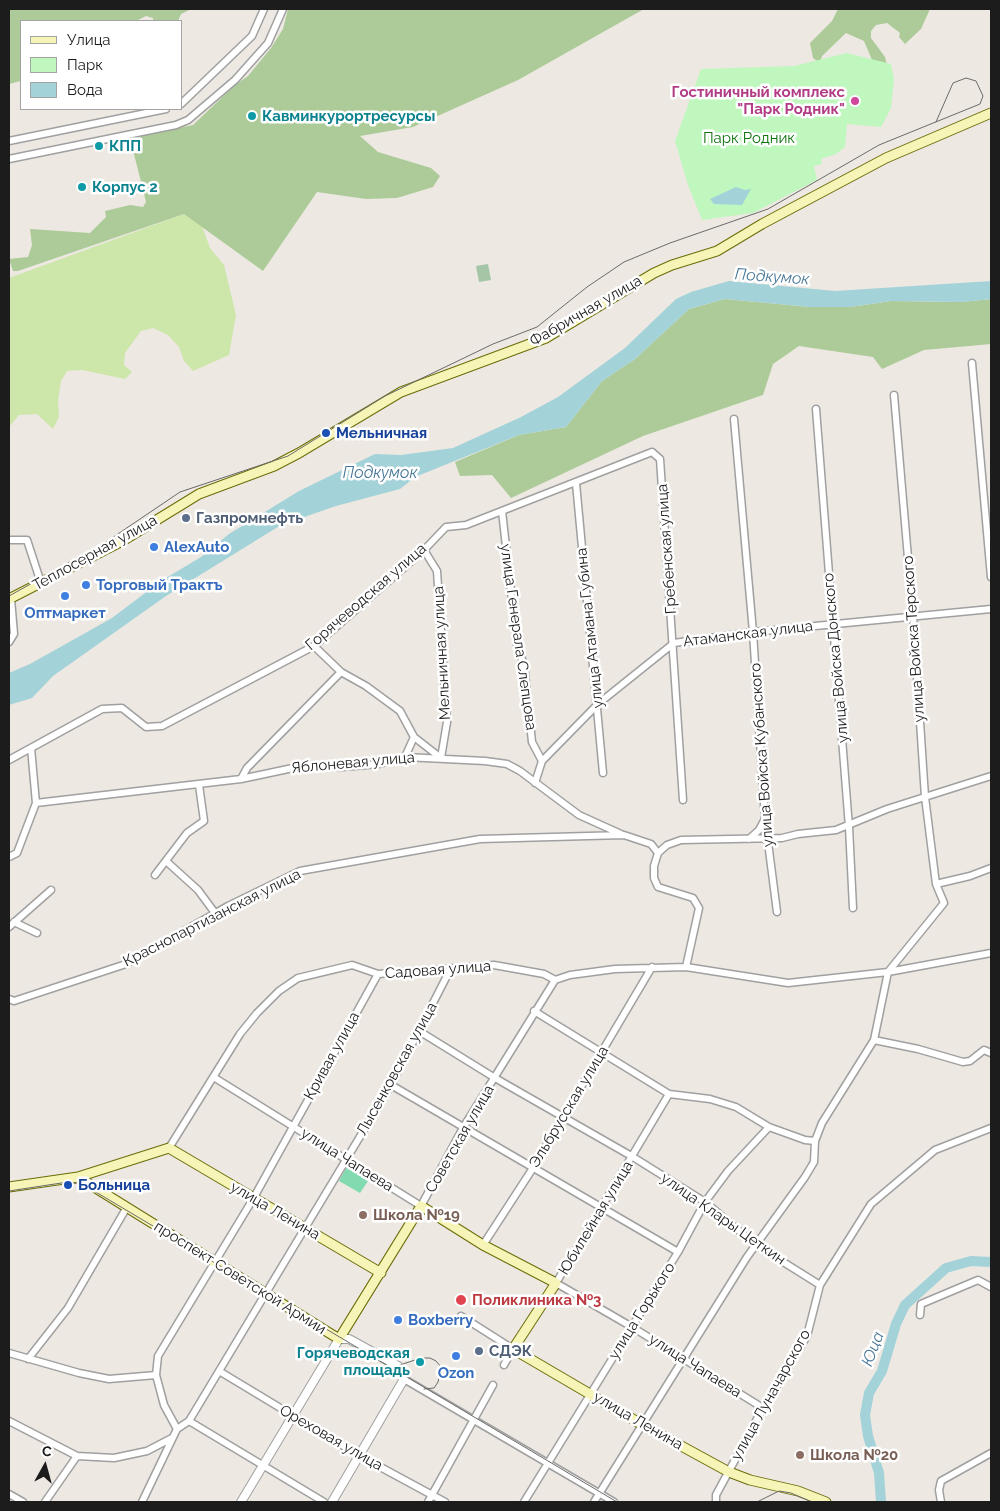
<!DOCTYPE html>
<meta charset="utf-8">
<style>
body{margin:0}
#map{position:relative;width:1000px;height:1511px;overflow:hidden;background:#ede8e2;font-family:Raleway,sans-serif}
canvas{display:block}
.frame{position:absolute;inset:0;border:10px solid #1c1c1c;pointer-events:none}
.legend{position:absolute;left:20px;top:20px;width:162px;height:90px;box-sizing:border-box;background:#fff;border:1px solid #a4a4a4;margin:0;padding:6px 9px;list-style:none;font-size:15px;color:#1c1c1c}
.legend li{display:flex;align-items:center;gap:10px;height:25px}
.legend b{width:25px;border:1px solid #a4a4a4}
.north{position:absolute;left:20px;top:1441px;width:50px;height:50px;-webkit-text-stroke:4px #fff;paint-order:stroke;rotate:7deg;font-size:14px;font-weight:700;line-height:20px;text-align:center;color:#1c1c1c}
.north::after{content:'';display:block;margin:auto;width:18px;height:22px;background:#1c1c1c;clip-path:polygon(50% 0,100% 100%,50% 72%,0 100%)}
</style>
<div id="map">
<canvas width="1000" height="1511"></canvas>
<div class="frame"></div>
<ul class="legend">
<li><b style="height:6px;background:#f6f4b6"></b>Улица</li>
<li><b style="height:14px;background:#c0f7bf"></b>Парк</li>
<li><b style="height:14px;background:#a3d2d9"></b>Вода</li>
</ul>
<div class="north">С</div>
</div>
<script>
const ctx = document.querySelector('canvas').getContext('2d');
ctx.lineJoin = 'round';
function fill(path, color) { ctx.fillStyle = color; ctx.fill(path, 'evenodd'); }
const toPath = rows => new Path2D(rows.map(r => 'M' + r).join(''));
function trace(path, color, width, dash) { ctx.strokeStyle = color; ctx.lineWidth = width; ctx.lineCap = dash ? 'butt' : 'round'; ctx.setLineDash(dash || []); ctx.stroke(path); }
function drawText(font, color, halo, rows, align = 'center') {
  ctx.font = font + ' Raleway,sans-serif'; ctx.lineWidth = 5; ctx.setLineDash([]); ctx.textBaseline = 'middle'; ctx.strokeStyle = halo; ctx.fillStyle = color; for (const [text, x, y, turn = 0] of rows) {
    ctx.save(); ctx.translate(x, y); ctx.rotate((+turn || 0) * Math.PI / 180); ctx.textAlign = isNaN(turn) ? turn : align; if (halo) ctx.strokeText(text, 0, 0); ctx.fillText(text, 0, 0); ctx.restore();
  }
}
const grass = toPath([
 [184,214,202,226,210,248,224,265,236,315,229,355,193,371,184,361,179,347,168,335,153,328,141,331,125,353,124,365,132,372,125,379,82,370,67,371,61,381,58,401,59,417,53,429,37,414,19,415,9,427,9,278]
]);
const forest = toPath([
 [9,9,191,9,181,14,178,21,153,21,153,18,146,16,136,21,21,21,21,81,9,84],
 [288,9,644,9,518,80,413,127,360,136,378,152,431,168,440,176,433,187,397,198,366,199,317,192,263,271,184,214,18,271,13,271,9,259,28,257,32,245,30,229,90,233,106,217,105,211,130,205,143,207,146,202,130,138,193,125,235,85,248,76,271,48,283,29],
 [838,9,930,9,921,29,905,44,899,37,900,33,887,23,876,25,871,31,871,38,885,57,887,65,875,67,864,41,846,33,822,56,820,63,813,58,810,43,832,21],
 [725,299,810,307,850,307,891,301,962,302,991,299,991,344,924,350,882,369,873,357,799,346,773,364,763,395,643,436,511,498,492,475,460,476,455,462,519,435,566,427,602,381,635,359,689,309]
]);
const cemetery = toPath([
 [488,264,491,280,479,282,476,266]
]);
const park = toPath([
 [847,53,891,64,894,80,891,108,881,127,847,124,845,147,836,154,821,159,822,164,814,166,817,180,753,213,702,220,688,185,675,141,701,69,794,66]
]);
const pitch = toPath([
 [348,1165,370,1178,360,1193,339,1181]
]);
const water = toPath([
 [736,187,745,190,751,189,742,205,714,204,710,199],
 [729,281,835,291,991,281,991,299,962,302,891,301,850,307,810,307,725,299,689,309,635,359,602,381,566,427,519,435,415,477,400,489,336,506,281,525,166,596,53,676,32,698,9,705,9,673,30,664,112,618,161,581,201,557,229,534,299,491,375,454,401,455,453,448,521,417,558,397,625,348,676,299,691,292]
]);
const river = toPath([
 [881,1502,879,1473,868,1436,865,1415,869,1393,882,1371,896,1324,905,1305,946,1268,971,1261,991,1262]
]);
const minor = toPath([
 [181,104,252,36,264,9],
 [9,141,166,109],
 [9,159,176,125,188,120,235,80,268,43,283,9],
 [972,363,991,577],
 [816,409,849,827,853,908],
 [734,419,753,632,765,819,777,912],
 [576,483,603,773],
 [502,511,517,645,524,665,532,742,542,761],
 [9,540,27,540,41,583],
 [9,642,14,634,11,599],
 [314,646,341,672,366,686,400,711,414,737,405,757],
 [414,737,441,758,447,722,437,571,424,550],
 [31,748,36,803],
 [9,760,102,709,122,708,146,727,162,726,314,646,424,550,446,527,466,525,652,452,660,459,683,800],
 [241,779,247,768,341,672],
 [535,783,542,761,598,704,674,643,753,632,991,609],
 [749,839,759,830,765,819],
 [658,853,667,845,681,840,782,838,798,834,836,830,887,809,991,776],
 [9,857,17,853,36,803,241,779,307,765,342,767,379,764,405,757,485,761,507,764,520,771,579,815,621,834],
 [166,861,198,890,215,913],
 [155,875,187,833,204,821,199,785],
 [936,884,970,876,991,868],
 [14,922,37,933],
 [9,927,51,890],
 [9,999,14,1001,126,964,228,906,300,871,480,839,624,835,651,844,658,853,654,866,654,878,658,887,693,898,699,908,686,967],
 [534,1011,669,1094,710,1099,736,1107,769,1127,805,1140,815,1141],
 [419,1031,495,1078,633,1157,705,1202,756,1245,820,1285],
 [874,1040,918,1049,963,1062,970,1061,984,1050,991,1053],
 [215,1078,421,1206,463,1128,555,980],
 [391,1085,678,1252],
 [669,1094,556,1283,632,1327,763,1408],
 [169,1148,240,1034,257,1013,279,991,298,978,352,965,378,974,494,965,544,974,555,980,570,975,615,969,686,967,788,983,888,972,991,953],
 [483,1245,533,1168,652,967],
 [920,1315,921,1304,978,1280,991,1287],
 [461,1316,513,1349,504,1365],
 [9,1353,79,1373,109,1379,156,1375],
 [28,1359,68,1308,127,1207],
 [219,1371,360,1456,445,1502],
 [404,1379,614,1502],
 [9,1421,77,1456,114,1458,147,1451,172,1438],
 [189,1421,324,1502],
 [177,1429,164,1405,156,1375,158,1356,253,1199,378,974],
 [9,1494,23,1502],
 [45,1502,77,1456],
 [142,1502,177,1429,189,1421,391,1085,451,968],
 [428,1502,493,1385],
 [524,1502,678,1252,705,1202,728,1171,769,1127],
 [594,1502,747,1257,805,1177,814,1162,815,1141,822,1123,874,1040,888,972,944,903,936,884,925,797,913,616,894,395],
 [716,1502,716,1495,763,1408,807,1336,820,1285,871,1204,935,1150,991,1128],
 [941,1502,939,1490,941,1481,991,1453]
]);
const tertiary = toPath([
 [241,1502,339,1339,349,1339,398,1366,404,1379,332,1502]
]);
const secondary = toPath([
 [9,599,124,540,199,494,274,466,299,453,401,392,546,338,654,273,672,265,717,251,762,224,886,158,991,113],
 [78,1177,339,1339,421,1206,483,1245,556,1283,513,1349,641,1424,729,1472,750,1480,798,1491,826,1502],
 [9,1187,78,1177,169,1148,381,1273]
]);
const tram = toPath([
 [9,596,106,542,180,492,288,456,385,396,493,344,537,327,587,287,624,262,670,243,768,209,879,145,980,104,983,96,976,81,966,78,953,83,936,122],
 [9,1191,68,1182,84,1185,617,1502],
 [391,1368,421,1358,430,1358,436,1361,441,1367,438,1382,434,1388,424,1389],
 [757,1502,779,1491,791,1493,812,1502]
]);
const markers = [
 [855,101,5,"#d1479c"],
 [252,116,5,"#0f9aa8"],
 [99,146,5,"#0f9aa8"],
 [82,187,5,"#0f9aa8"],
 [326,433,5,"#1a4fb4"],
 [186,518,5,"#5c6f8a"],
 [154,547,5,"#3f7fe0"],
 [86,585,5,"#3f7fe0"],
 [65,596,5,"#3f7fe0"],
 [68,1185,5,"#1a4fb4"],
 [363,1215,5,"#8d6e63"],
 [461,1300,6,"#e0444e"],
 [398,1320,5,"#3f7fe0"],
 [479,1351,5,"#5c6f8a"],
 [456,1356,5,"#3f7fe0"],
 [420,1362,5,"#0f9aa8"],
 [800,1455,5,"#8d6e63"]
];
const hotelNames = [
 ["Гостиничный комплекс",845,92],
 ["\"Парк Родник\"",845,109]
];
const cultureNames = [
 ["Кавминкурортресурсы",262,116],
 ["КПП",109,146],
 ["Корпус 2",92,187],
 ["Горячеводская",410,1353,"right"],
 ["площадь",410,1370,"right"]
];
const parkNames = [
 ["Парк Родник",749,138]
];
const streetNames = [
 ["Фабричная улица",586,311,-30],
 ["Гребенская улица",667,549,-94],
 ["Теплосерная улица",95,553,-29],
 ["Горячеводская улица",366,597,-41],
 ["улица Атамана Губина",590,628,-96],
 ["Атаманская улица",748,634,-7],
 ["улица Генерала Слепцова",518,637,82],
 ["улица Войска Терского",914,639,-94],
 ["Мельничная улица",442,653,-93],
 ["улица Войска Донского",836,658,-95],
 ["улица Войска Кубанского",762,755,-94],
 ["Яблоневая улица",353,763,-5],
 ["Краснопартизанская улица",212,918,-27],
 ["Садовая улица",438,970,-4],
 ["Кривая улица",332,1056,-61],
 ["Лысенковская улица",397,1069,-61],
 ["Эльбрусская улица",569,1107,-59],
 ["Советская улица",460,1139,-60],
 ["улица Чапаева",347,1160,32],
 ["улица Ленина",275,1211,30],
 ["Юбилейная улица",596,1218,-59],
 ["улица Клары Цеткин",723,1219,35],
 ["проспект Советской Армии",240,1278,32],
 ["улица Горького",642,1311,-58],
 ["улица Чапаева",695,1366,32],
 ["улица Луначарского",771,1395,-61],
 ["улица Ленина",638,1421,30],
 ["Ореховая улица",331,1438,30]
];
const transitNames = [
 ["Мельничная",336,433],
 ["Больница",78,1185]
];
const serviceNames = [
 ["Газпромнефть",196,518],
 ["СДЭК",489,1351]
];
const shopNames = [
 ["AlexAuto",164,547],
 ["Торговый Трактъ",96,585],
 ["Оптмаркет",65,613,"center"],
 ["Boxberry",408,1320],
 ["Ozon",456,1373,"center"]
];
const educationNames = [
 ["Школа №19",373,1215],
 ["Школа №20",810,1455]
];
const healthNames = [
 ["Поликлиника №3",472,1300]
];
const waterNames = [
 ["Подкумок",772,277,4],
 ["Подкумок",380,473],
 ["Юца",873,1349,-69]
];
fill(grass, '#cde6a9');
fill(forest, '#accb98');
fill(cemetery, '#a4c5a6');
fill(park, '#c0f7bf');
fill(pitch, '#82dab0');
fill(water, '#a3d2d9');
trace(river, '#a3d2d9', 10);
trace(minor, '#a0a0a0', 9);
trace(tertiary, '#a0a0a0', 10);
trace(secondary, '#6b6d09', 11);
trace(minor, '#fff', 6);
trace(tertiary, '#fff', 8);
trace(secondary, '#f6f4b6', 9);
trace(tram, '#6a6a6a', 1);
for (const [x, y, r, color] of markers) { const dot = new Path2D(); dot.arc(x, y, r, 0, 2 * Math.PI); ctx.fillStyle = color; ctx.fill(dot); trace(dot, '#fff', 2); }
drawText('bold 15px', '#b23c85', '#fff', hotelNames, 'right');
drawText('bold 15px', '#0d838f', '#fff', cultureNames, 'left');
drawText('15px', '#10740f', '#fff', parkNames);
drawText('15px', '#1c1c1c', '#fff', streetNames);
drawText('bold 15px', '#164399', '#fff', transitNames, 'left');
drawText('bold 15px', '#4e5e75', '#fff', serviceNames, 'left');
drawText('bold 15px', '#366cbe', '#fff', shopNames, 'left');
drawText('bold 15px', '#785e54', '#fff', educationNames, 'left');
drawText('bold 15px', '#be3a42', '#fff', healthNames, 'left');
drawText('italic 16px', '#477798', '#fff', waterNames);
</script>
